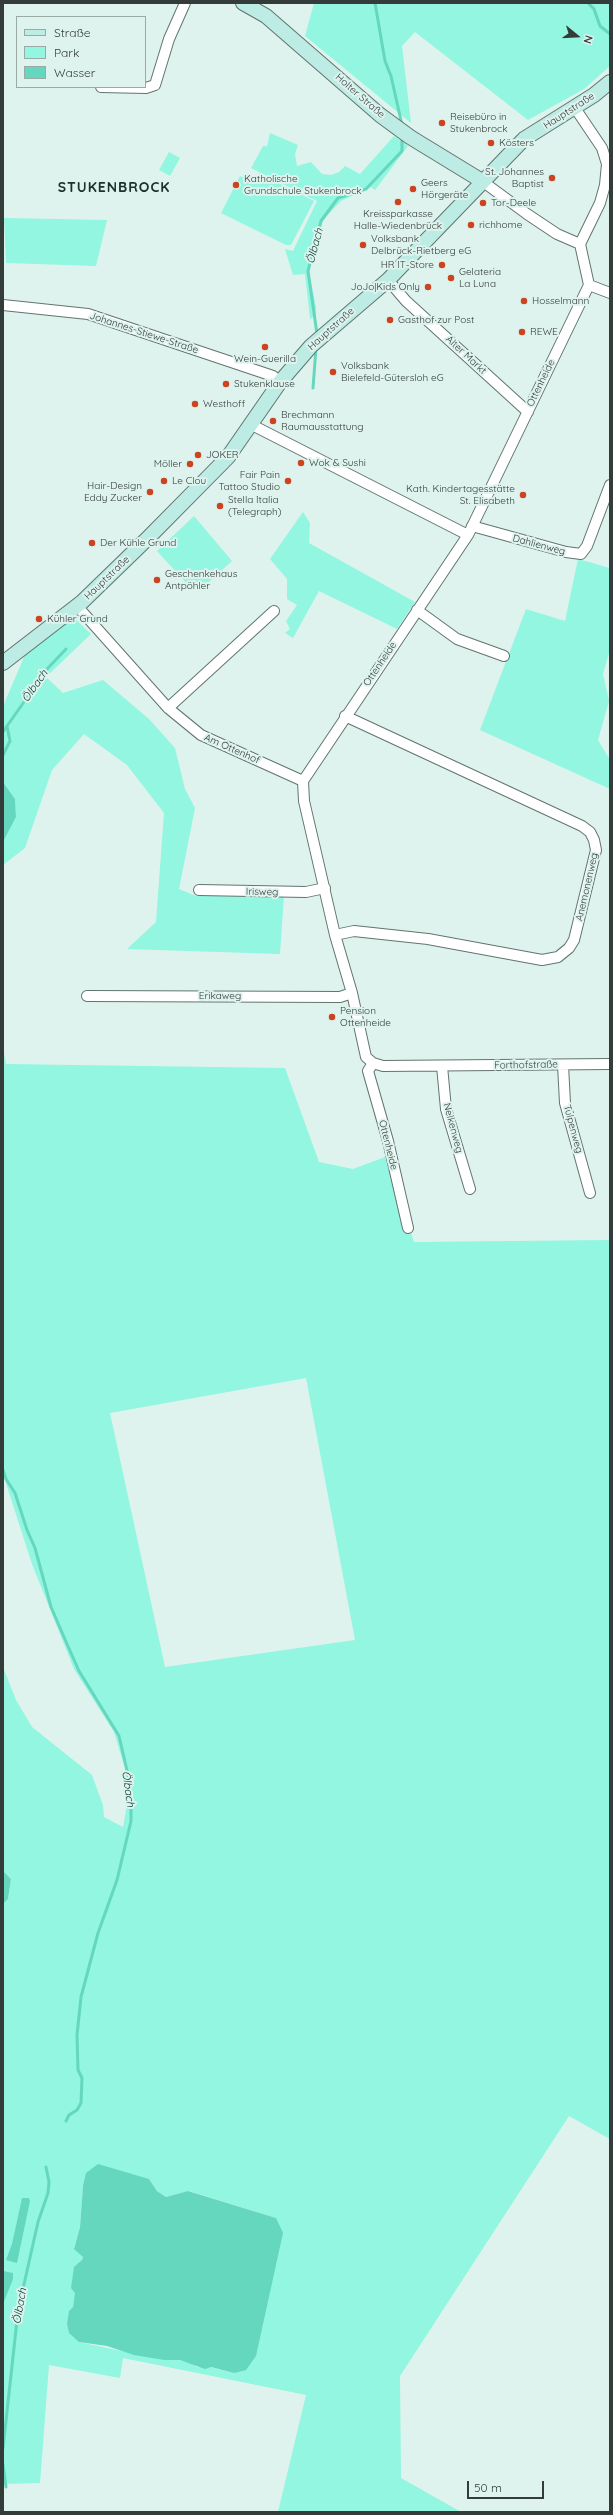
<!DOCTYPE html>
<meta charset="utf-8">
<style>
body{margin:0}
#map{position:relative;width:613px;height:2515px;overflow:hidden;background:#def3ed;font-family:Quicksand,sans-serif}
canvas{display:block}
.frame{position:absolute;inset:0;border:4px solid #343c3a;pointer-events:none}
.legend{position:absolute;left:16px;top:16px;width:130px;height:72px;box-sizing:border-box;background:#def3ed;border:1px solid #9aaaa5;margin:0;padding:5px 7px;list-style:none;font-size:12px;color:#343c3a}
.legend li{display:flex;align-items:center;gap:8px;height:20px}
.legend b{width:20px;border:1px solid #9aaaa5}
.north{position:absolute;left:557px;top:16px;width:40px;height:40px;-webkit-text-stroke:3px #def3ed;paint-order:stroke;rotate:108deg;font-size:11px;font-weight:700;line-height:16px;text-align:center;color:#343c3a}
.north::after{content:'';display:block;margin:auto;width:14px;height:18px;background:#343c3a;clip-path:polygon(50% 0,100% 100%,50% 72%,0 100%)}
.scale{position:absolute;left:467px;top:2481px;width:77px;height:18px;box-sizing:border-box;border:2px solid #343c3a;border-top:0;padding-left:5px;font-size:12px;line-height:14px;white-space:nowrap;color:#343c3a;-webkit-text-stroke:3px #def3ed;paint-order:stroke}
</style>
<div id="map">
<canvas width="613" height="2515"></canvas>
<div class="frame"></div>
<ul class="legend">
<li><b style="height:5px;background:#bdece4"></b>Straße</li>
<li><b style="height:11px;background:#92f6e0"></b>Park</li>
<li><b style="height:11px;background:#66d7bf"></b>Wasser</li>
</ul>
<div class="north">N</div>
<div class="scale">50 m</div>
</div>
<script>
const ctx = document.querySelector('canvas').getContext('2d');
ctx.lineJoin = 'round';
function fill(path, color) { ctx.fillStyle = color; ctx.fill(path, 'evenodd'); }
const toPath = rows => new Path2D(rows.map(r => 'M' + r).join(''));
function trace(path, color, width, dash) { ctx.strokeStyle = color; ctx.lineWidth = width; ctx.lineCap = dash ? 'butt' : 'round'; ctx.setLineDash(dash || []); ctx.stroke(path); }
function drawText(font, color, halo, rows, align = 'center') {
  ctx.font = font + ' Quicksand,sans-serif'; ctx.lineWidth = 4; ctx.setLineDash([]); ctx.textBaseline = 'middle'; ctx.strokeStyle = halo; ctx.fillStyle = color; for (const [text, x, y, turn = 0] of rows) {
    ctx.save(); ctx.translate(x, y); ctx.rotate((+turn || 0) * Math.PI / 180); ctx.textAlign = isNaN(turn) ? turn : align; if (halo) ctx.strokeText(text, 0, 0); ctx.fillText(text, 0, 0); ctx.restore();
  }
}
const green = toPath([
 [314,3,610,3,610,66,584,89,528,120,415,32,402,46,411,123,305,36],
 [270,133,298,145,295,154,297,166,311,162,322,174,331,175,339,172,345,166,360,174,394,136,408,146,375,190,371,187,341,201,323,220,309,272,316,307,316,315,310,319,305,274,293,275,285,249,293,251,317,201,251,168,263,146,267,146],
 [169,152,180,158,170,176,159,170],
 [259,173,314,201,291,245,286,245,221,213,240,176,254,183],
 [4,218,107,220,96,266,6,263],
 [303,512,310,523,309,543,415,602,397,629,319,591,293,638,285,633,290,629,286,621,297,605,287,599,287,579,270,559],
 [194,516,232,561,200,590,193,582,188,585,157,551],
 [578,559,610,568,610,650,603,674,609,701,598,740,610,760,610,789,480,730,526,609,565,621],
 [70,614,91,634,46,677,63,693,103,680,149,719,175,748,185,789,195,808,179,889,196,896,210,894,284,895,280,954,127,949,156,922,164,813,127,765,84,734,52,770,25,848,3,865,3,842,16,817,15,799,3,782,3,706,25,655],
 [3,1047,6,1064,285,1068,319,1162,353,1169,385,1157,414,1242,610,1240,610,2139,569,2116,400,2376,401,2478,461,2512,278,2512,306,2395,123,2358,120,2378,49,2365,40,2483,3,2484,3,1904,8,1899,11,1879,3,1871,3,1667,16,1700,32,1727,92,1775,103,1805,104,1817,123,1827,127,1805,125,1768,114,1732,74,1669,32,1564,3,1474],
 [306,1378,355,1640,165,1667,110,1413],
 [149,2179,157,2191,166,2197,189,2191,276,2218,234,2373,210,2367,197,2367,194,2364,180,2360,164,2360,79,2342,69,2311,73,2307,82,2260,83,2256,74,2248,80,2227,83,2186]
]);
const water = toPath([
 [3,782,15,799,16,817,3,842],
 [3,1871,11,1879,8,1899,3,1904],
 [98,2164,149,2179,157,2191,166,2197,188,2191,276,2218,283,2233,256,2356,246,2370,234,2373,211,2367,205,2369,180,2360,164,2360,134,2355,107,2346,79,2342,69,2333,67,2324,69,2311,73,2307,75,2293,71,2288,74,2267,82,2260,83,2257,74,2249,80,2227,83,2186,86,2173],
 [22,2198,29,2198,30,2201,17,2263,6,2260,12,2244],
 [3,2271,13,2273,13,2279,3,2304]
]);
const stream = toPath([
 [375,3,385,61,391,76,402,125],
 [588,3,594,9,600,26,610,34],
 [317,334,308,271,321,221,338,198,366,189,402,151,402,137],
 [313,388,316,348],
 [3,732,7,726],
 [3,755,10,741,7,726,48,668,66,649],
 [3,1470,6,1479,15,1493,27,1530,35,1548,51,1607,67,1644,79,1671,119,1736,128,1775,131,1802,131,1821,117,1880,98,1933,81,1997,77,2035,78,2070,82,2078,81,2103,77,2110,69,2115,66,2121],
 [3,2448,18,2311,38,2222,48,2193,49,2182,46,2167],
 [3,2464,6,2487]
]);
const street = toPath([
 [101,87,146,88,155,85,169,39,185,3],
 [575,108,602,148,607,164,605,185,600,203,580,244],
 [482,181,527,214,557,234,580,244,589,285],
 [388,280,406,301,528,412],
 [589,285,468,535,303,781,304,801,335,935,352,993,366,1057,373,1063,383,1066,610,1064],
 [589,285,610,293],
 [3,305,88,314,273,376,280,382],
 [252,425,468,535],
 [472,526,566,552,581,554,587,546,610,485],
 [77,606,168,708,201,735,303,781],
 [417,610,457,639,504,656],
 [168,708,274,611],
 [199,890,306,892,325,888],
 [335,935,354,931,428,939,542,960,558,957,569,948,574,940,596,850,594,840,590,832,582,826,345,716],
 [87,996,340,997,352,993],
 [373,1063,368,1071,388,1141,408,1228],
 [563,1065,565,1103,590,1193],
 [442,1066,446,1109,470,1189]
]);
const secondary = toPath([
 [243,3,266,16,380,115,410,137,482,181],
 [3,663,82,602,148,538,228,457,280,382,311,346,388,280,524,139,594,95,610,82]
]);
const markers = [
 [442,123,4,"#cc431f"],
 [491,143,4,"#cc431f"],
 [552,178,4,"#cc431f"],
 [236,185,4,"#cc431f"],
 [413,189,4,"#cc431f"],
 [398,202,4,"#cc431f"],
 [483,203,4,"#cc431f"],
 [471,225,4,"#cc431f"],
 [363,245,4,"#cc431f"],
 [442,265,4,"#cc431f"],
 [451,278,4,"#cc431f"],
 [428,287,4,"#cc431f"],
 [524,301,4,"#cc431f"],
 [390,320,4,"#cc431f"],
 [522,332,4,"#cc431f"],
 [265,347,4,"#cc431f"],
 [333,372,4,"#cc431f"],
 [226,384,4,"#cc431f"],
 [195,404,4,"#cc431f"],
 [273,421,4,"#cc431f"],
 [198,455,4,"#cc431f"],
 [301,463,4,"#cc431f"],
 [190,464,4,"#cc431f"],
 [164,481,4,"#cc431f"],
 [288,481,4,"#cc431f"],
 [150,492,4,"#cc431f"],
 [523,495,4,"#cc431f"],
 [220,506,4,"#cc431f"],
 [92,543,4,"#cc431f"],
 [157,580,4,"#cc431f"],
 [39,619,4,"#cc431f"],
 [332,1017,4,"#cc431f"]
];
const streetNames = [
 ["Holter Straße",360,96,41],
 ["Hauptstraße",569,111,-33],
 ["Hauptstraße",331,329,-42],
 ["Johannes-Stiewe-Straße",144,333,18],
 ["Alter Markt",466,355,43],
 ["Ottenheide",541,383,-64],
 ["Dahlienweg",539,545,15],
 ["Hauptstraße",107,578,-44],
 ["Ottenheide",380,664,-56],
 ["Am Ottenhof",232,749,24],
 ["Anemonenweg",587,887,-77],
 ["Irisweg",262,892,1],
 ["Erikaweg",220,996],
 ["Forthofstraße",526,1065,-1],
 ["Nelkenweg",453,1128,75],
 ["Tulpenweg",573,1129,75],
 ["Ottenheide",388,1145,76]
];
const poiNames = [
 ["Reisebüro in",450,117],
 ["Stukenbrock",450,129],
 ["Kösters",499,143],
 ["St. Johannes",544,172,"right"],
 ["Baptist",544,184,"right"],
 ["Katholische",244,179],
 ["Grundschule Stukenbrock",244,191],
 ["Geers",421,183],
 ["Hörgeräte",421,195],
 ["Tor-Deele",491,203],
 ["Kreissparkasse",398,214,"center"],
 ["Halle-Wiedenbrück",398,226,"center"],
 ["richhome",479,225],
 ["Volksbank",371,239],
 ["Delbrück-Rietberg eG",371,251],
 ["HR IT-Store",434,265,"right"],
 ["Gelateria",459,272],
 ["La Luna",459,284],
 ["JoJo|Kids Only",420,287,"right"],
 ["Hosselmann",532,301],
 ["Gasthof zur Post",398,320],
 ["REWE",530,332],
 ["Wein-Guerilla",265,359,"center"],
 ["Volksbank",341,366],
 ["Bielefeld-Gütersloh eG",341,378],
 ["Stukenklause",234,384],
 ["Westhoff",203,404],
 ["Brechmann",281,415],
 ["Raumausstattung",281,427],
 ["JOKER",206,455],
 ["Wok & Sushi",309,463],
 ["Möller",182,464,"right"],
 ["Fair Pain",280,475,"right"],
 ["Tattoo Studio",280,487,"right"],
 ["Le Clou",172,481],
 ["Hair-Design",142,486,"right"],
 ["Eddy Zucker",142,498,"right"],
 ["Kath. Kindertagesstätte",515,489,"right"],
 ["St. Elisabeth",515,501,"right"],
 ["Stella Italia",228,500],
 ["(Telegraph)",228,512],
 ["Der Kühle Grund",100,543],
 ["Geschenkehaus",165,574],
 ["Antpöhler",165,586],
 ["Kühler Grund",47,619],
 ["Pension",340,1011],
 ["Ottenheide",340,1023]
];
const waterNames = [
 ["Ölbach",315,246,-75],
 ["Ölbach",35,686,-55],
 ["Ölbach",128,1789,82],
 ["Ölbach",20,2306,-80]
];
const districtNames = [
 ["STUKENBROCK",114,188]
];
fill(green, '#92f6e0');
fill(water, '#66d7bf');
trace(stream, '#66d7bf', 3);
trace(street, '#627470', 12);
trace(secondary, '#627470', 16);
trace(street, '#fff', 10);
trace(secondary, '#bdece4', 14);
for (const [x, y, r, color] of markers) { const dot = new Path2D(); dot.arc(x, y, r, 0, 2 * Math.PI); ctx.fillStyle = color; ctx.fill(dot); trace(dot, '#def3ed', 1.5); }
drawText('10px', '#343c3a', '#def3ed', streetNames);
drawText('10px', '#343c3a', '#def3ed', poiNames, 'left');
drawText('italic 11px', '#00372e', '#def3ed', waterNames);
ctx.letterSpacing = '1px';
drawText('bold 14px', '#1f2f2b', '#def3ed', districtNames);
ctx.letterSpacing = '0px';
</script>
